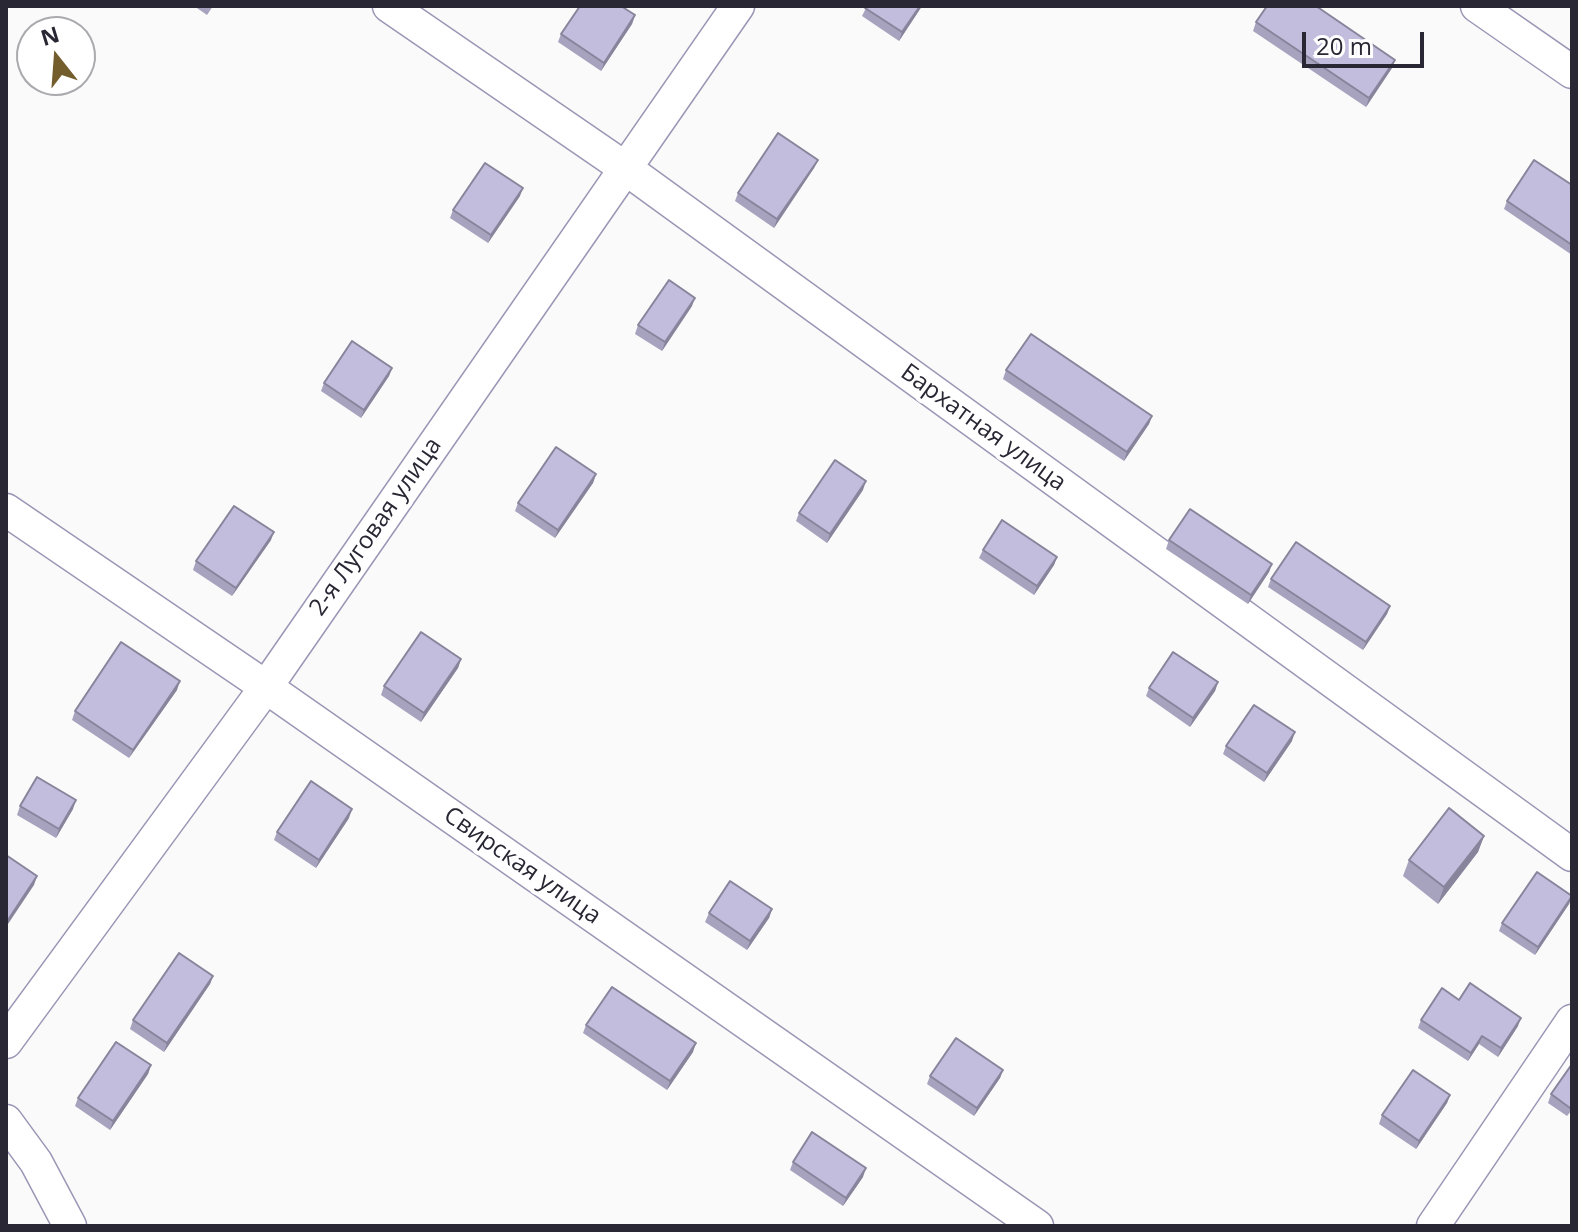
<!DOCTYPE html>
<meta charset="utf-8">
<style>
body{margin:0}
#map{position:relative;width:1578px;height:1232px;overflow:hidden;background:#fafafa;font-family:"Open Sans",sans-serif}
canvas{display:block}
.frame{position:absolute;inset:0;border:8px solid #2a2734;pointer-events:none}
.north{position:absolute;left:16px;top:16px;width:80px;height:80px;box-sizing:border-box;background:#fff;border:2px solid #aaa9ae;border-radius:50%;rotate:343deg;font-size:22px;font-weight:700;line-height:32px;text-align:center;color:#2a2734}
.north::after{content:'';display:block;margin:auto;width:28px;height:36px;background:#745d2d;clip-path:polygon(50% 0,100% 100%,50% 72%,0 100%)}
.scale{position:absolute;left:1302px;top:32px;width:122px;height:36px;box-sizing:border-box;border:4px solid #2a2734;border-top:0;padding-left:10px;font-size:24px;line-height:28px;white-space:nowrap;color:#2a2734;-webkit-text-stroke:6px #fff;paint-order:stroke}
</style>
<div id="map">
<canvas width="1578" height="1232"></canvas>
<div class="frame"></div>
<div class="north">N</div>
<div class="scale">20 m</div>
</div>
<script>
const ctx = document.querySelector('canvas').getContext('2d');
ctx.lineJoin = 'round';
const toPath = rows => new Path2D(rows.map(r => 'M' + r).join(''));
function trace(path, color, width, dash) { ctx.strokeStyle = color; ctx.lineWidth = width; ctx.lineCap = dash ? 'butt' : 'round'; ctx.setLineDash(dash || []); ctx.stroke(path); }
function fill(path, color) { ctx.fillStyle = color; ctx.fill(path, 'evenodd'); }
function drawText(font, color, halo, rows, align = 'center') {
  ctx.font = font + ' "Open Sans",sans-serif'; ctx.lineWidth = 8; ctx.setLineDash([]); ctx.textBaseline = 'middle'; ctx.strokeStyle = halo; ctx.fillStyle = color; for (const [text, x, y, turn = 0] of rows) {
    ctx.save(); ctx.translate(x, y); ctx.rotate((+turn || 0) * Math.PI / 180); ctx.textAlign = isNaN(turn) ? turn : align; if (halo) ctx.strokeText(text, 0, 0); ctx.fillText(text, 0, 0); ctx.restore();
  }
}
const street = toPath([
 [389,6,625,168,1572,855],
 [1477,6,1572,72],
 [6,510,266,687,1037,1226],
 [6,1042,266,687,738,6],
 [6,1121,36,1162,70,1226],
 [1433,1226,1572,1021]
]);
const wall = toPath([
 [194,6,213,6,207,15],
 [867,6,922,6,899,41,862,16],
 [635,15,632,24,601,71,558,42,561,34],
 [1256,22,1395,60,1392,68,1366,107,1253,31],
 [818,160,814,168,774,228,735,201,738,193],
 [1572,185,1572,255,1504,209,1507,201],
 [520,196,488,243,450,218,453,210],
 [692,306,662,351,635,334,638,325],
 [392,368,389,376,361,418,321,391,324,383],
 [1006,370,1152,416,1149,424,1124,461,1003,379],
 [596,474,593,483,555,538,515,511,518,503],
 [863,490,827,543,796,521,799,513],
 [271,540,232,596,193,570,196,561],
 [1169,540,1272,564,1269,572,1248,604,1166,549],
 [983,550,1057,557,1054,565,1034,595,979,558],
 [1271,579,1390,606,1387,614,1363,650,1268,587],
 [461,659,458,668,421,722,381,695,384,686],
 [1218,682,1215,691,1190,727,1146,696,1149,688],
 [177,690,129,758,72,720,75,711],
 [1292,741,1264,782,1223,754,1226,746],
 [20,806,73,809,56,838,17,815],
 [349,818,316,868,274,840,277,832],
 [1484,836,1478,852,1438,904,1403,876,1409,860],
 [1572,896,1569,904,1535,955,1499,931,1502,923],
 [772,909,769,918,747,950,705,922,709,913],
 [213,976,210,984,164,1052,130,1029,133,1020],
 [1459,1000,1518,1026,1498,1057,1479,1044,1468,1061,1418,1028,1421,1020],
 [586,1025,693,1052,667,1090,583,1033],
 [151,1065,148,1074,110,1130,75,1106,78,1098],
 [1003,1070,1000,1078,974,1116,927,1084,930,1076],
 [1551,1094,1572,1110,1567,1116,1548,1103],
 [1450,1095,1447,1103,1416,1149,1379,1124,1382,1115],
 [793,1162,863,1177,843,1206,790,1170]
]);
const shadedWall = toPath([
 [920,6,922,6,899,41,902,32],
 [635,15,632,24,601,71,604,63],
 [1395,60,1392,68,1366,107,1369,98],
 [818,160,814,168,774,228,777,219],
 [523,188,520,196,488,243,491,235],
 [695,298,692,306,662,351,665,342],
 [392,368,389,376,361,418,364,410],
 [1152,416,1149,424,1124,461,1127,452],
 [596,474,593,483,555,538,558,530],
 [866,481,863,490,827,543,830,534],
 [274,532,271,540,232,596,236,588],
 [1057,557,1054,565,1034,595,1037,586],
 [1272,564,1269,572,1248,604,1251,595],
 [1390,606,1387,614,1363,650,1366,642],
 [461,659,458,668,421,722,424,713],
 [180,681,177,690,129,758,133,750],
 [1218,682,1215,691,1190,727,1193,718],
 [1295,732,1292,741,1264,782,1267,773],
 [76,800,73,809,56,838,59,829],
 [352,809,349,818,316,868,319,860],
 [1484,836,1478,852,1438,904,1444,887],
 [37,876,34,885,6,927,6,923],
 [1572,896,1569,904,1535,955,1538,947],
 [772,909,769,918,747,950,750,941],
 [213,976,210,984,164,1052,167,1043],
 [1521,1018,1518,1026,1498,1057,1501,1048],
 [1482,1036,1479,1044,1468,1061,1471,1053],
 [696,1043,693,1052,667,1090,670,1081],
 [151,1065,148,1074,110,1130,113,1121],
 [1003,1070,1000,1078,974,1116,977,1108],
 [1450,1095,1447,1103,1416,1149,1419,1141],
 [866,1168,863,1177,843,1206,846,1198]
]);
const building = toPath([
 [580,6,621,6,635,15,604,63,561,34,580,6],
 [867,6,920,6,902,32,865,8,867,6],
 [1267,6,1316,6,1395,60,1369,98,1256,22,1267,6],
 [778,133,818,160,777,219,738,193,778,133],
 [1534,160,1572,185,1572,245,1507,201,1534,160],
 [485,163,523,188,491,235,453,210,485,163],
 [669,280,695,298,665,342,638,325,669,280],
 [1031,334,1152,416,1127,452,1006,370,1031,334],
 [352,341,392,368,364,410,324,383,352,341],
 [556,447,596,474,558,530,518,503,556,447],
 [835,460,866,481,830,534,799,513,835,460],
 [234,506,274,532,236,588,196,561,234,506],
 [1190,509,1272,564,1251,595,1169,540,1190,509],
 [1002,520,1057,557,1037,586,983,550,1002,520],
 [1296,542,1390,606,1366,642,1271,579,1296,542],
 [421,632,461,659,424,713,384,686,421,632],
 [121,642,180,681,133,750,75,711,121,642],
 [1173,652,1218,682,1193,718,1149,688,1173,652],
 [1254,705,1295,732,1267,773,1226,746,1254,705],
 [37,777,76,800,59,829,20,806,37,777],
 [311,781,352,809,319,860,277,832,311,781],
 [1449,808,1484,836,1444,887,1409,860,1449,808],
 [6,855,37,876,6,923,6,855],
 [1537,872,1572,896,1538,947,1502,923,1537,872],
 [730,881,772,909,750,941,709,913,730,881],
 [179,953,213,976,167,1043,133,1020,179,953],
 [1470,983,1521,1018,1501,1048,1482,1036,1471,1053,1421,1020,1442,988,1459,1000,1470,983],
 [612,987,696,1043,670,1081,586,1025,612,987],
 [956,1038,1003,1070,977,1108,930,1076,956,1038],
 [116,1042,151,1065,113,1121,78,1098,116,1042],
 [1572,1064,1572,1106,1570,1108,1551,1094,1572,1064],
 [1413,1070,1450,1095,1419,1141,1382,1115,1413,1070],
 [812,1132,866,1168,846,1198,793,1162,812,1132]
]);
const streetNames = [
 ["Бархатная улица",983,428,36],
 ["2-я Луговая улица",376,527,-55],
 ["Свирская улица",522,866,35]
];
trace(street, '#9c95b5', 35);
trace(street, '#fff', 32);
fill(wall, '#a7a2be');
fill(shadedWall, '#88849b');
fill(building, '#c2bcdd');
trace(building, '#88849b', 2);
drawText('24px', '#2a2734', '#fff', streetNames);
</script>
